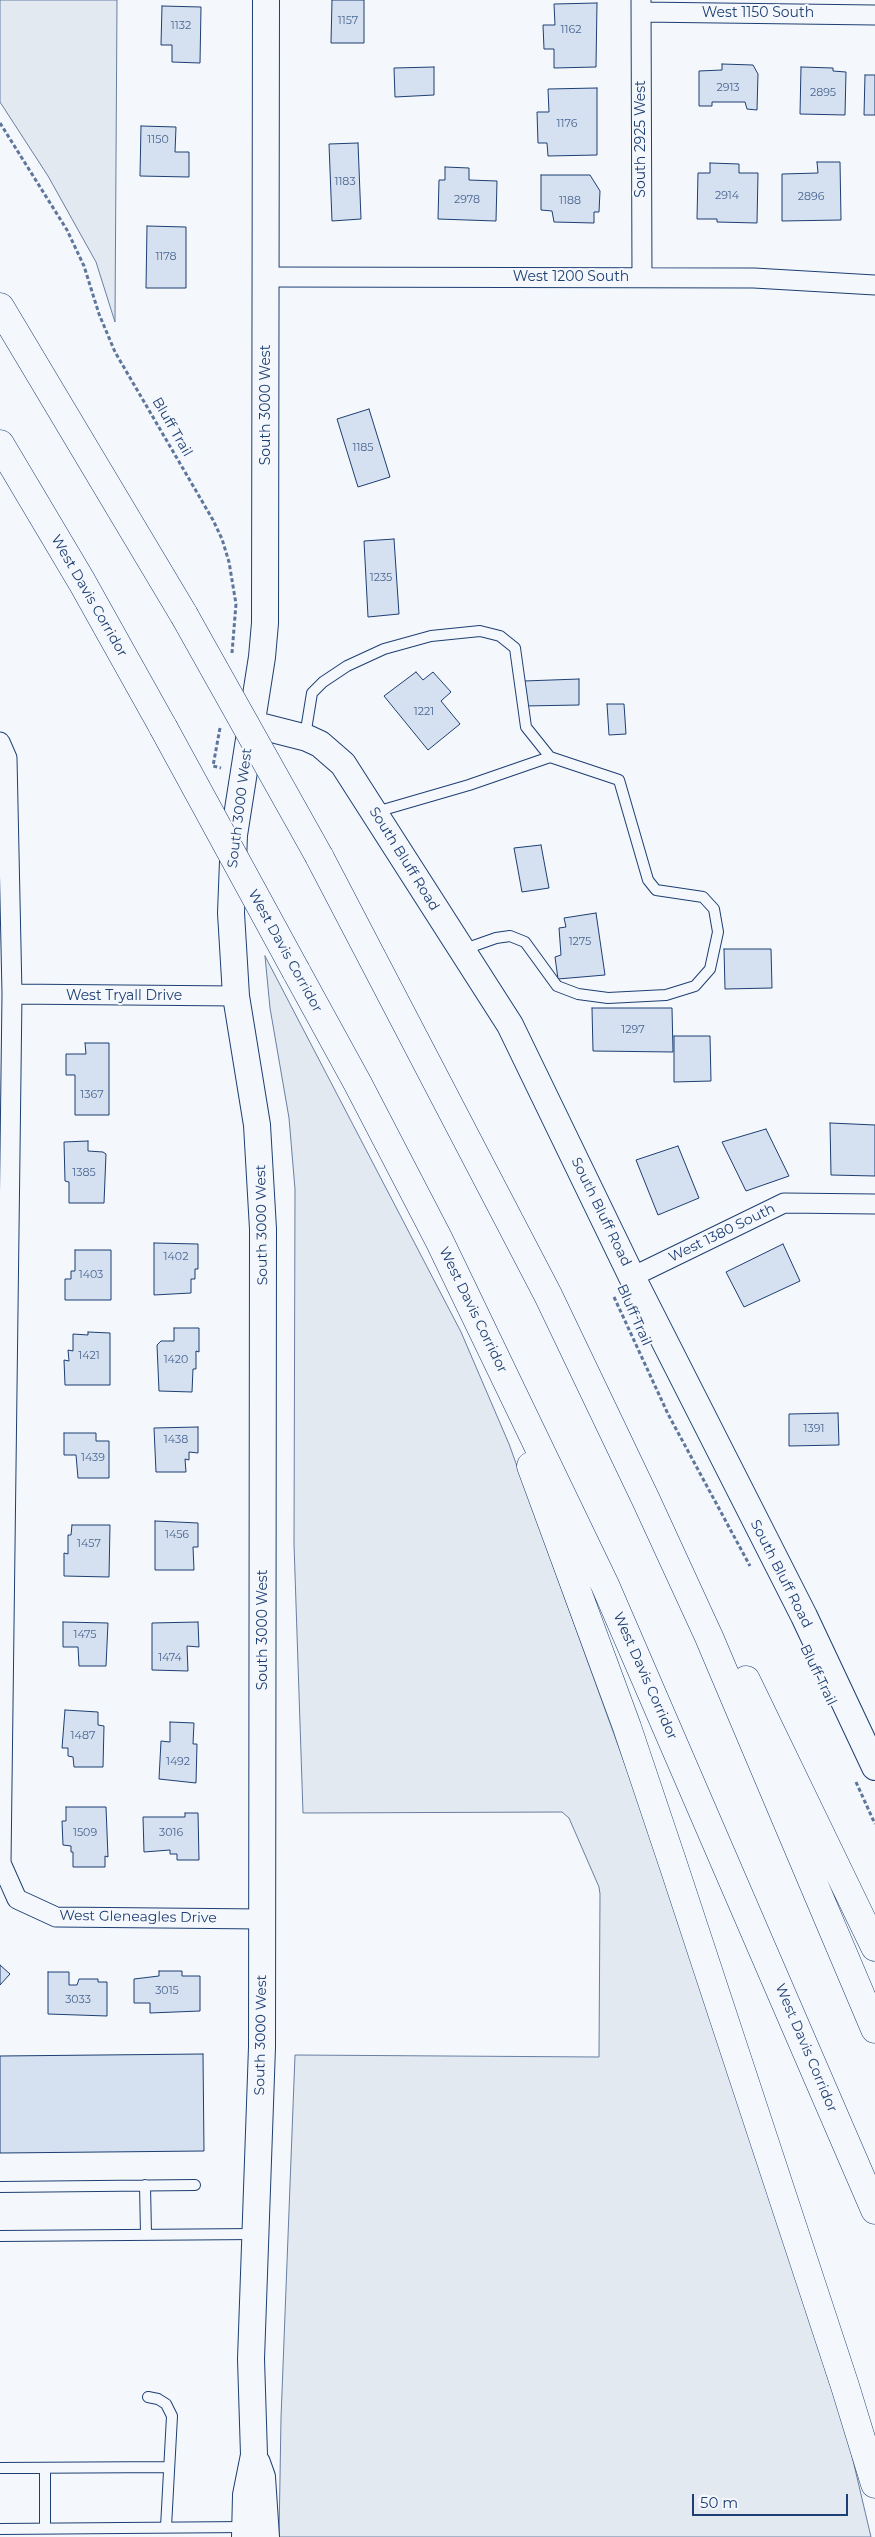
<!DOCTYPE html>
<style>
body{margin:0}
#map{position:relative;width:875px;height:2537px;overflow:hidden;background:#f4f7fb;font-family:Montserrat,sans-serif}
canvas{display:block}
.scale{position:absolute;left:692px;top:2494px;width:156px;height:22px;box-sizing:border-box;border:2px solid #1d3f73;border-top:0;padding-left:6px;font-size:15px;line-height:18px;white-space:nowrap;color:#1d3f73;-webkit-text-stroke:4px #f4f7fb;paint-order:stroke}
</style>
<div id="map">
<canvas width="875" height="2537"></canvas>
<div class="scale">50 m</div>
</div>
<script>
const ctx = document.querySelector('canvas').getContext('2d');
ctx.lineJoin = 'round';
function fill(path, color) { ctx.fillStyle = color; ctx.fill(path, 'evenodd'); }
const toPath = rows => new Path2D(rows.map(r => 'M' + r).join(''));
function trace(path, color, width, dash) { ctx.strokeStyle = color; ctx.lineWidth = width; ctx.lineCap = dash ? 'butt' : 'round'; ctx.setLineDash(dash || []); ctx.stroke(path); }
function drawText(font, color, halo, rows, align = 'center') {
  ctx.font = font + ' Montserrat,sans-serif'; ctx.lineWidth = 4; ctx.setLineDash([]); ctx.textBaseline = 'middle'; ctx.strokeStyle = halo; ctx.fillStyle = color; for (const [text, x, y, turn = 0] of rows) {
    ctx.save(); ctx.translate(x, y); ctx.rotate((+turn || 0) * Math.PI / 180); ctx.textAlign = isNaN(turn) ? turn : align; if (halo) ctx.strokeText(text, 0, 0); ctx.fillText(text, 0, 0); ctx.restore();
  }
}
const green = toPath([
 [0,0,117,0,115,322,96,262,48,176,0,102,0,0],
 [265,956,461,1332,509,1444,640,1806,719,2044,848,2439,871,2537,279,2537,281,2418,295,2055,599,2057,600,1894,599,1887,569,1818,562,1812,303,1813,294,1544,295,1189,289,1118,270,1008,265,956]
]);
const building = toPath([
 [332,0,364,0,364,43,331,43,332,0],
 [597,3,596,67,554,68,554,49,544,49,543,25,555,25,554,4,597,3],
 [162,6,201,7,200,63,172,62,172,45,161,45,162,6],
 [722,64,753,65,758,74,757,110,747,109,745,102,712,102,712,106,699,106,699,71,722,70,722,64],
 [434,67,434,95,395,97,394,68,434,67],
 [801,67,833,68,833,71,846,72,845,115,800,114,801,67],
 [865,75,875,75,875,115,864,115,865,75],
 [597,88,597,155,548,156,547,143,538,143,537,112,549,112,548,89,597,88],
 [141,126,176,127,175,152,189,152,189,177,140,176,141,126],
 [358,143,361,219,332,221,329,144,358,143],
 [817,162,840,162,841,220,782,221,782,174,818,173,817,162],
 [710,163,739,164,739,173,758,173,757,223,717,222,717,219,697,219,698,173,710,173,710,163],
 [445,167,469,168,469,180,497,181,496,221,438,219,439,180,445,180,445,167],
 [541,175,590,175,600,191,599,212,594,212,594,223,554,222,552,211,541,210,541,175],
 [147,226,186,227,186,288,146,288,147,226],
 [369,409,390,477,358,487,337,419,369,409],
 [394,539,399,614,368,617,364,541,394,539],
 [416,672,423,680,433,672,451,692,441,701,460,724,428,750,384,696,416,672],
 [579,679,579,705,524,706,524,681,579,679],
 [607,704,624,704,626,734,609,735,607,704],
 [541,845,549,888,522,892,514,848,541,845],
 [596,913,605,975,558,979,555,957,561,955,559,928,566,927,564,918,596,913],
 [724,949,771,949,772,988,725,989,724,949],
 [592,1008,672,1008,673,1052,593,1051,592,1008],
 [674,1036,710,1036,711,1081,674,1082,674,1036],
 [85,1043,109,1043,109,1115,75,1115,75,1075,66,1075,66,1054,86,1054,85,1043],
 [830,1123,875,1125,875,1176,831,1175,830,1123],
 [766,1129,789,1176,746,1191,722,1142,766,1129],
 [88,1141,88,1151,103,1152,106,1154,104,1203,69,1203,69,1182,65,1181,64,1142,88,1141],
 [678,1146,699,1198,658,1215,636,1160,678,1146],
 [154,1243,198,1244,198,1269,195,1269,195,1279,191,1279,191,1293,154,1295,154,1243],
 [783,1244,800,1281,744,1307,726,1272,783,1244],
 [75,1250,111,1250,111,1300,65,1300,65,1279,71,1279,71,1271,75,1271,75,1250],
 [174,1328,199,1328,199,1352,196,1351,196,1369,193,1369,192,1392,159,1391,157,1345,161,1341,174,1341,174,1328],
 [88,1332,110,1333,110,1385,65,1385,64,1360,69,1361,68,1350,73,1351,73,1334,88,1335,88,1332],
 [838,1413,839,1445,789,1446,789,1414,838,1413],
 [198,1427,198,1453,189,1452,189,1460,185,1459,186,1472,156,1472,154,1428,198,1427],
 [64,1433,96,1433,96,1441,109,1441,109,1478,78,1478,76,1455,64,1455,64,1433],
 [155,1521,198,1523,198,1547,193,1547,194,1570,155,1570,155,1521],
 [72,1525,110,1525,109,1577,64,1576,64,1553,68,1554,68,1535,71,1535,72,1525],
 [63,1622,108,1623,106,1666,79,1666,78,1647,63,1647,63,1622],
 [198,1622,199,1647,187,1646,188,1671,152,1670,152,1623,198,1622],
 [65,1710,98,1712,98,1725,104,1726,103,1767,74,1767,73,1757,68,1756,68,1748,62,1748,65,1710],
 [170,1722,194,1723,193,1744,197,1744,196,1783,159,1779,161,1741,170,1742,170,1722],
 [66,1807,106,1807,108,1857,105,1856,105,1867,73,1867,73,1852,71,1852,71,1846,63,1845,62,1821,66,1821,66,1807],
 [185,1813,198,1813,199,1860,177,1860,177,1854,170,1854,170,1850,144,1852,143,1817,185,1817,185,1813],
 [0,1965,10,1974,0,1985,0,1965],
 [159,1971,182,1971,182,1976,200,1976,200,2011,150,2013,150,2003,134,2003,134,1979,159,1976,159,1971],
 [48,1972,69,1972,69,1985,77,1985,79,1979,98,1979,98,1982,107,1982,107,2016,48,2014,48,1972],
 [203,2054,204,2151,0,2153,0,2056,203,2054]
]);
const path = toPath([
 [0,123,67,230,84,266,99,314,115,352,213,520,222,539,229,562,236,604,232,653],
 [220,728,213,766,221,768],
 [614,1297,668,1414,750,1566],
 [856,1782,875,1824]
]);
const lane = toPath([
 [305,736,312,693,323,682,347,666,384,649,431,636,480,631,500,636,515,648,526,727,550,757,619,780,648,880,656,890,703,897,714,909,718,932,710,969,695,986,666,995,608,998,578,994,557,986,525,942,510,936,496,938,462,950],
 [376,812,469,785,550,757],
 [145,2185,146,2234],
 [0,2187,195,2185],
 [0,2236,255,2234],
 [148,2397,158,2399,166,2404,172,2416,166,2527],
 [0,2468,169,2467],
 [45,2468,45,2528],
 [0,2529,244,2527]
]);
const street = toPath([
 [641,0,642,278],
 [641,12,875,15],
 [267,277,754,278,875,285],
 [0,742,7,758,12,994,1,1863,17,1899,56,1917,262,1919],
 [12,994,236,996],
 [632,1277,784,1203,875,1204]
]);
const secondary = toPath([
 [252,724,307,738,320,744,343,764,510,1025,632,1277,804,1616,875,1767],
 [257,2463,262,2477,266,2537],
 [245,2537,246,2495,254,2455,251,2359,262,2047,263,1229,257,1125,236,996,231,913,234,835,262,657,265,623,266,0]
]);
const highway = toPath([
 [0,307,184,615],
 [0,444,82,582,163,727],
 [319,856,548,1295,646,1500,709,1637,875,2029],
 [296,971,358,1084,439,1240,605,1585,875,2210],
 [531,1466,627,1727,674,1867,845,2386,875,2484],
 [746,1680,875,1947]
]);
const highwayBridge = toPath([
 [184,615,319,856],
 [163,727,296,971]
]);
const numberNames = [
 ["1157",348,21],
 ["1132",181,26],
 ["1162",571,30],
 ["2913",728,88],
 ["2895",823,93],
 ["1176",567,124],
 ["1150",158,140],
 ["1183",345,182],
 ["2914",727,196],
 ["2896",811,197],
 ["2978",467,200],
 ["1188",570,201],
 ["1178",166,257],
 ["1185",363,448],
 ["1235",381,578],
 ["1221",424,712],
 ["1275",580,942],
 ["1297",633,1030],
 ["1367",92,1095],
 ["1385",84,1173],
 ["1402",176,1257],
 ["1403",91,1275],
 ["1421",89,1356],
 ["1420",176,1360],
 ["1391",814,1429],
 ["1438",176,1440],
 ["1439",93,1458],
 ["1456",177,1535],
 ["1457",89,1544],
 ["1475",85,1635],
 ["1474",170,1658],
 ["1487",83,1736],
 ["1492",178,1762],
 ["1509",85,1833],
 ["3016",171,1833],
 ["3015",167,1991],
 ["3033",78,2000]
];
const streetNames = [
 ["West 1150 South",758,13],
 ["South 2925 West",641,139,-90],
 ["West 1200 South",571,277],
 ["South 3000 West",266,405,-90],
 ["Bluff Trail",172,427,60],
 ["West Davis Corridor",89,596,60],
 ["South 3000 West",240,808,-83],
 ["South Bluff Road",404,859,58],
 ["West Davis Corridor",285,951,61],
 ["West Tryall Drive",124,996],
 ["South Bluff Road",601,1212,64],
 ["South 3000 West",262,1225,-91],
 ["West 1380 South",722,1233,-26],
 ["West Davis Corridor",473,1310,64],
 ["Bluff Trail",634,1315,66],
 ["South Bluff Road",781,1574,63],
 ["South 3000 West",263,1630,-90],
 ["Bluff Trail",818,1675,64],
 ["West Davis Corridor",645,1676,66],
 ["West Gleneagles Drive",138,1917,1],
 ["South 3000 West",261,2035,-89],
 ["West Davis Corridor",806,2048,67]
];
fill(green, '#e3e9f0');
trace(green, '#687fa3', 1);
fill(building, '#d5e0f0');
trace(building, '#1d3f73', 1);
trace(lane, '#1d3f73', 12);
trace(street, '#1d3f73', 21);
trace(secondary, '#1d3f73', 28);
trace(highway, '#1d3f73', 29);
trace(path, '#5e769c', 3, [4, 2.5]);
trace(lane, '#f4f7fb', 10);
trace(street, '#f4f7fb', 19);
trace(secondary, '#f4f7fb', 26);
trace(highway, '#f4f7fb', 28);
trace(highwayBridge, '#1d3f73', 29, []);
trace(highwayBridge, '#f4f7fb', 28);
drawText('11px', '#4b6792', null, numberNames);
drawText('14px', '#1d3f73', '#f4f7fb', streetNames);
</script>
